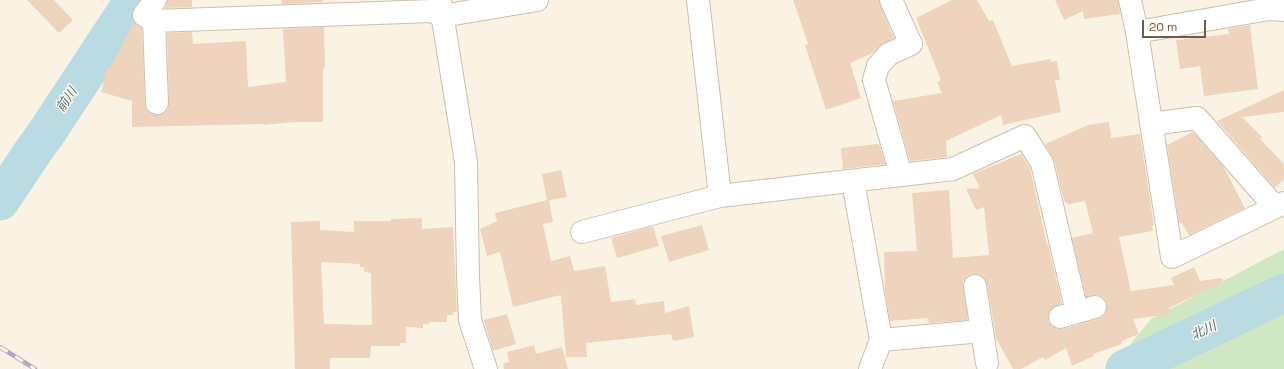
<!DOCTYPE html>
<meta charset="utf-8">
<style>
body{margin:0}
#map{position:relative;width:1284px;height:369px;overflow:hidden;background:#faf3e4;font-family:"Space Grotesk",sans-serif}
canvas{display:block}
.scale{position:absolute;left:1142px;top:20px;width:64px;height:18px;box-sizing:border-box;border:2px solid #715a4b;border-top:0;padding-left:5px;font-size:12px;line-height:14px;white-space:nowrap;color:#715a4b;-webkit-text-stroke:3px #fef7ea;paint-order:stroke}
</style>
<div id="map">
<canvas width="1284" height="369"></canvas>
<div class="scale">20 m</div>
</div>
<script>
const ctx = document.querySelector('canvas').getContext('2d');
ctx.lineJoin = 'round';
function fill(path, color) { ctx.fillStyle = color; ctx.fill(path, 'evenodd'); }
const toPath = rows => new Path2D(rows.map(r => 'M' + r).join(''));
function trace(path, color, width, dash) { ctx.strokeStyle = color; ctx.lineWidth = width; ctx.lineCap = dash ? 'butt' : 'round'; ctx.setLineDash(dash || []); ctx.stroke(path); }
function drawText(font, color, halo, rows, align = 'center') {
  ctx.font = font + ' "Space Grotesk","Noto Sans JP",sans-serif'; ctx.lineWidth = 3; ctx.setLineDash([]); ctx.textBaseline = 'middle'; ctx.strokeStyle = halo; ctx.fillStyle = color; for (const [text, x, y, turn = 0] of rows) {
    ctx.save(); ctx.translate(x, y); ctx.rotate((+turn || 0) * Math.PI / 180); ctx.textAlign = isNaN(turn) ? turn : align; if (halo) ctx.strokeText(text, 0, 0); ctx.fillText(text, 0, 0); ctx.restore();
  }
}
const green = toPath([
 [1284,249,1284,369,1110,369,1151,319]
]);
const river = toPath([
 [0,201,34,150,45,135,134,0],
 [1125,369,1284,293]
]);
const building = toPath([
 [27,0,54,0,73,20,59,33],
 [167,0,192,0,192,7,165,8],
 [282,0,323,0,323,2,282,4],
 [793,0,879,0,880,5,894,38,884,43,873,53,850,63,861,98,826,110,805,45,808,44],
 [952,0,977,0,989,21,993,20,1012,66,1051,59,1051,62,1057,61,1060,80,1055,80,1061,112,1003,125,1001,115,946,141,947,157,910,161,893,101,942,93,937,82,941,80,916,18],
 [1055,0,1118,0,1120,14,1084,19,1083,11,1064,20],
 [134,22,142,28,145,104,146,109,151,114,157,115,164,113,168,109,169,103,167,33,192,32,193,44,246,41,248,87,286,82,283,29,324,27,325,68,323,69,323,122,293,122,263,125,263,124,132,127,132,101,101,92,107,68,110,68],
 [1250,25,1258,89,1204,96,1200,66,1180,69,1176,40,1229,34,1228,29],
 [1284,90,1284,112,1242,117,1262,137,1260,139,1284,164,1284,179,1275,188,1217,121],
 [1109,122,1111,138,1140,134,1154,226,1152,226,1153,231,1119,237,1131,291,1174,285,1171,278,1194,267,1200,281,1222,278,1223,282,1169,308,1170,314,1133,319,1139,334,1121,341,1122,344,1093,354,1094,356,1072,366,1066,348,1045,360,1043,357,1021,369,1013,369,996,338,987,284,984,278,979,274,973,274,967,276,963,282,963,288,968,320,929,323,928,318,890,321,885,291,884,252,917,251,912,193,949,190,953,258,989,255,984,207,976,210,966,189,980,188,973,174,1021,154,1030,168,1047,245,1048,245,1062,303,1051,309,1048,314,1048,321,1052,326,1057,329,1063,329,1098,319,1104,316,1107,310,1107,304,1104,298,1098,295,1086,297,1072,238,1093,233,1085,201,1069,204,1064,201,1054,160,1045,144,1088,125],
 [1193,132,1223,166,1245,208,1189,235,1182,223,1179,223,1167,145],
 [879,144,885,164,843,169,841,148],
 [561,170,567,197,549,200,553,222,543,224,551,261,570,256,574,271,605,266,611,302,635,299,636,305,664,301,665,313,689,306,694,337,673,341,671,334,586,343,587,357,566,357,561,295,513,307,500,252,487,256,480,229,497,221,495,213,547,200,542,174],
 [422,218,422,229,453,227,457,312,453,312,453,315,447,315,447,322,429,322,429,324,423,324,423,328,406,327,406,343,400,343,400,346,371,346,370,358,330,358,330,369,295,369,291,222,320,221,320,230,354,232,354,221,391,221,391,219],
 [321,262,360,264,360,267,364,267,364,272,371,273,372,325,324,324],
 [702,225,709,250,669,262,661,236],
 [653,226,659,246,617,258,611,238],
 [507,314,516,344,493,351,484,320],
 [534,345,536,354,562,347,568,369,504,369,503,364,509,362,507,352]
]);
const minor = toPath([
 [698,0,720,196,953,169,1025,136,1042,163,1077,312],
 [891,0,911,44,889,54,878,66,874,80,901,175],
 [1130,0,1137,32,1269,9,1284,10],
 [440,1,466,162,468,277,470,320,486,369],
 [154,21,144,15,155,0],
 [1137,32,1172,257,1284,203],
 [157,103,154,21,432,11,442,16,537,0],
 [1151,124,1197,118,1275,207],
 [853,181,881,340,870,369],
 [582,232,720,196],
 [975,286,982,331],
 [1060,317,1095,307],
 [881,340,982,331,987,363]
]);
const rail = toPath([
 [0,347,35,369]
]);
const waterNames = [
 ["前川",67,100,-56],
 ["北川",1204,331,-26]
];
fill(green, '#d0e7c4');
trace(river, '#badbe2', 39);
fill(building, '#eed3bd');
trace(minor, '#cdbdae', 24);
trace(minor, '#fff', 22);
trace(rail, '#b6a4c3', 4.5);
trace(rail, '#fef7ea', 3, [9]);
drawText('italic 13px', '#477783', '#fef7ea', waterNames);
</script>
